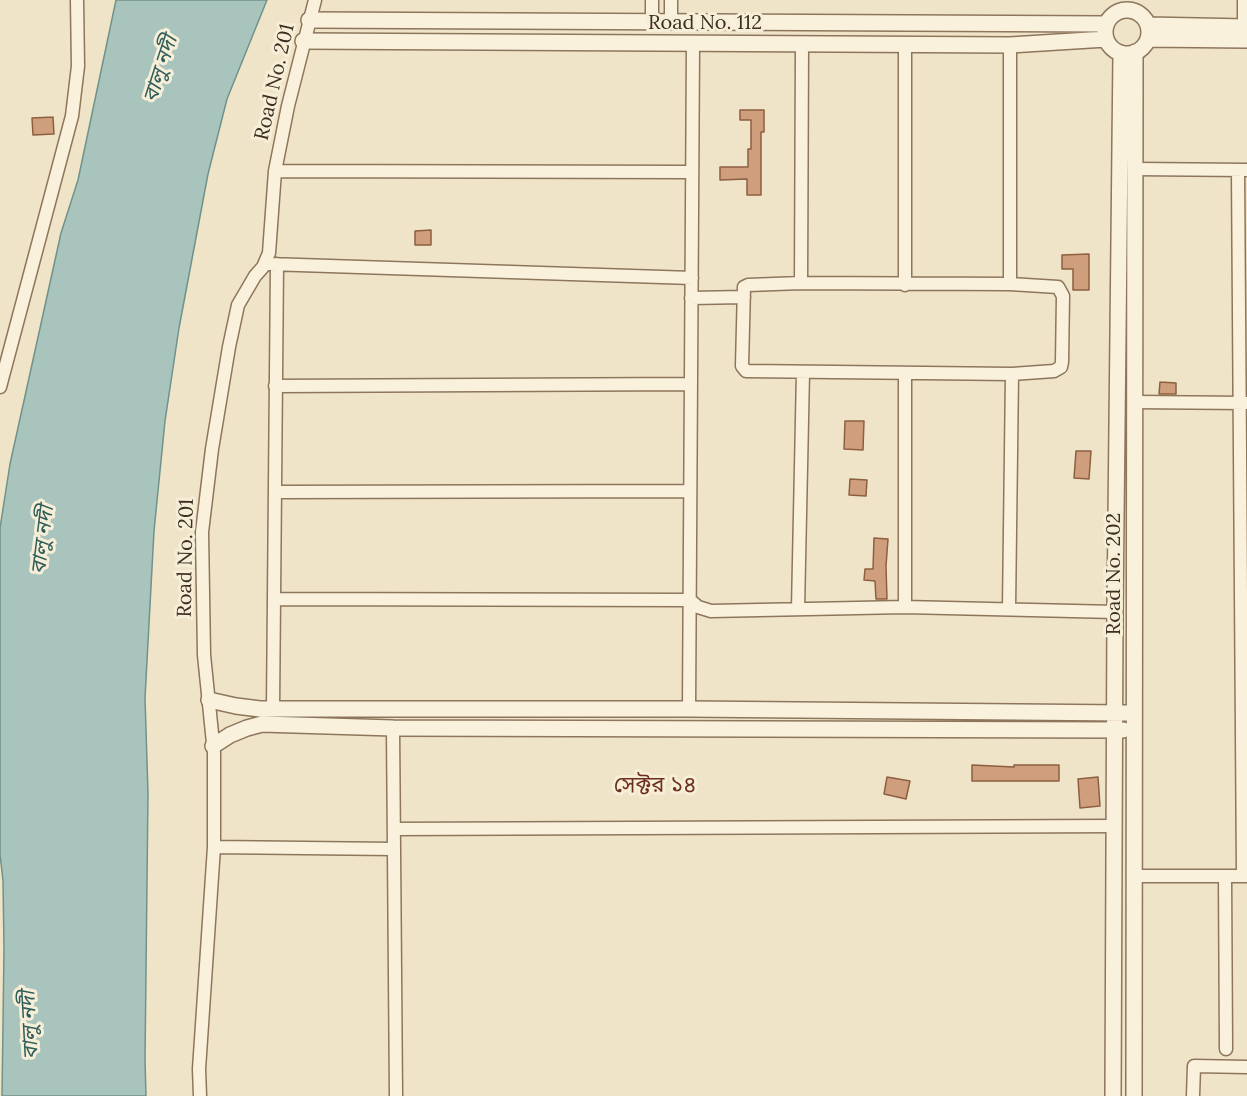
<!DOCTYPE html>
<meta charset="utf-8">
<style>
body{margin:0}
canvas{display:block;background:#f0e4c8}
</style>
<canvas width="1247" height="1096"></canvas>
<script>
const ctx = document.querySelector('canvas').getContext('2d');
ctx.lineJoin = 'round';
function fill(path, color) { ctx.fillStyle = color; ctx.fill(path, 'evenodd'); }
const toPath = rows => new Path2D(rows.map(r => 'M' + r).join(''));
function trace(path, color, width, dash) { ctx.strokeStyle = color; ctx.lineWidth = width; ctx.lineCap = dash ? 'butt' : 'round'; ctx.setLineDash(dash || []); ctx.stroke(path); }
function drawText(font, color, halo, rows, align = 'center') {
  ctx.font = font + ' Lora,"Noto Sans Bengali",serif'; ctx.lineWidth = 6; ctx.setLineDash([]); ctx.textBaseline = 'middle'; ctx.strokeStyle = halo; ctx.fillStyle = color; for (const [text, x, y, turn = 0] of rows) {
    ctx.save(); ctx.translate(x, y); ctx.rotate((+turn || 0) * Math.PI / 180); ctx.textAlign = isNaN(turn) ? turn : align; if (halo) ctx.strokeText(text, 0, 0); ctx.fillText(text, 0, 0); ctx.restore();
  }
}
const water = toPath([
 [116,0,267,0,227,99,208,174,179,328,165,421,154,531,145,698,148,793,145,1060,146,1096,2,1096,4,949,3,881,0,854,0,528,10,464,61,233,78,180,116,0]
]);
const building = toPath([
 [740,110,764,110,764,132,761,132,761,195,747,195,747,179,720,180,720,167,748,167,748,149,751,149,751,120,740,120,740,110],
 [53,117,54,134,33,135,32,118,53,117],
 [431,230,431,245,415,245,415,231,431,230],
 [1089,254,1089,290,1073,290,1073,269,1062,269,1062,255,1089,254],
 [1160,382,1176,383,1176,394,1159,394,1160,382],
 [845,421,864,421,863,450,844,449,845,421],
 [1076,451,1091,451,1089,479,1074,478,1076,451],
 [850,479,867,480,866,496,849,495,850,479],
 [874,538,888,539,886,566,887,599,876,599,875,581,864,580,865,569,873,569,874,538],
 [972,765,1014,767,1014,765,1059,765,1059,781,972,781,972,765],
 [887,777,910,781,906,799,884,794,887,777],
 [1098,777,1100,806,1080,808,1078,779,1098,777]
]);
const minor = toPath([
 [652,23,652,0],
 [671,23,671,0],
 [1244,27,1244,0],
 [1135,169,1247,170],
 [1238,170,1243,876],
 [275,171,692,172],
 [269,264,692,278],
 [801,283,1010,284,1058,287,1063,296,1062,362,1061,367,1054,371,1012,374,746,371,742,366,744,287,748,285,801,283],
 [801,283,802,44],
 [1010,284,1010,45],
 [905,285,905,45],
 [691,298,744,297],
 [905,373,905,607],
 [275,386,691,384],
 [0,387,72,116,78,66,77,0],
 [1135,402,1246,403],
 [276,492,690,491],
 [274,599,690,600,698,607,711,611,905,607,1115,612],
 [1009,608,1012,374],
 [798,609,803,372],
 [273,708,277,264],
 [689,709,693,44],
 [393,728,396,1096],
 [394,829,1115,826],
 [214,847,394,849],
 [1134,876,1247,876],
 [1225,876,1226,1049],
 [200,1096,199,1069,214,847,214,753,204,655,202,532,212,449,229,347,238,305,255,276,263,267,269,253,275,171,288,106,315,0],
 [1193,1096,1194,1066,1247,1067]
]);
const tertiary = toPath([
 '1105 32a22 22 0 1 1 44 0a22 22 0 1 1-44 0Z',
 [309,20,1106,24],
 [1148,25,1247,27],
 [1148,39,1247,40],
 [303,41,1010,45,1106,39],
 [209,700,236,706,260,709,689,709,1126,713],
 [213,746,230,735,247,728,262,724,393,728,1123,730],
 [1113,1096,1115,612,1121,53],
 [1134,1096,1135,52]
]);
const streetNames = [
 ["Road No. 112",705,23],
 ["Road No. 201",275,82,-77],
 ["Road No. 201",186,558,-89],
 ["Road No. 202",1114,574,-90]
];
const waterNames = [
 ["বালু নদী",161,69,-72],
 ["বালু নদী",43,540,-83],
 ["বালু নদী",30,1025,-93]
];
const quarterNames = [
 ["সেক্টর ১৪",655,786]
];
fill(water, '#a9c4bc');
trace(water, '#6f938a', 1.5);
fill(building, '#cf9f7d');
trace(building, '#8d5f41', 1.5);
trace(minor, '#8d765c', 15);
trace(tertiary, '#8d765c', 18);
trace(minor, '#faf1dc', 12);
trace(tertiary, '#faf1dc', 15);
drawText('20px', '#3d2e20', '#f7eed8', streetNames);
drawText('italic 21px', '#2f5d5a', '#f7eed8', waterNames);
drawText('22px', '#6b2e1e', '#f7eed8', quarterNames);
</script>
